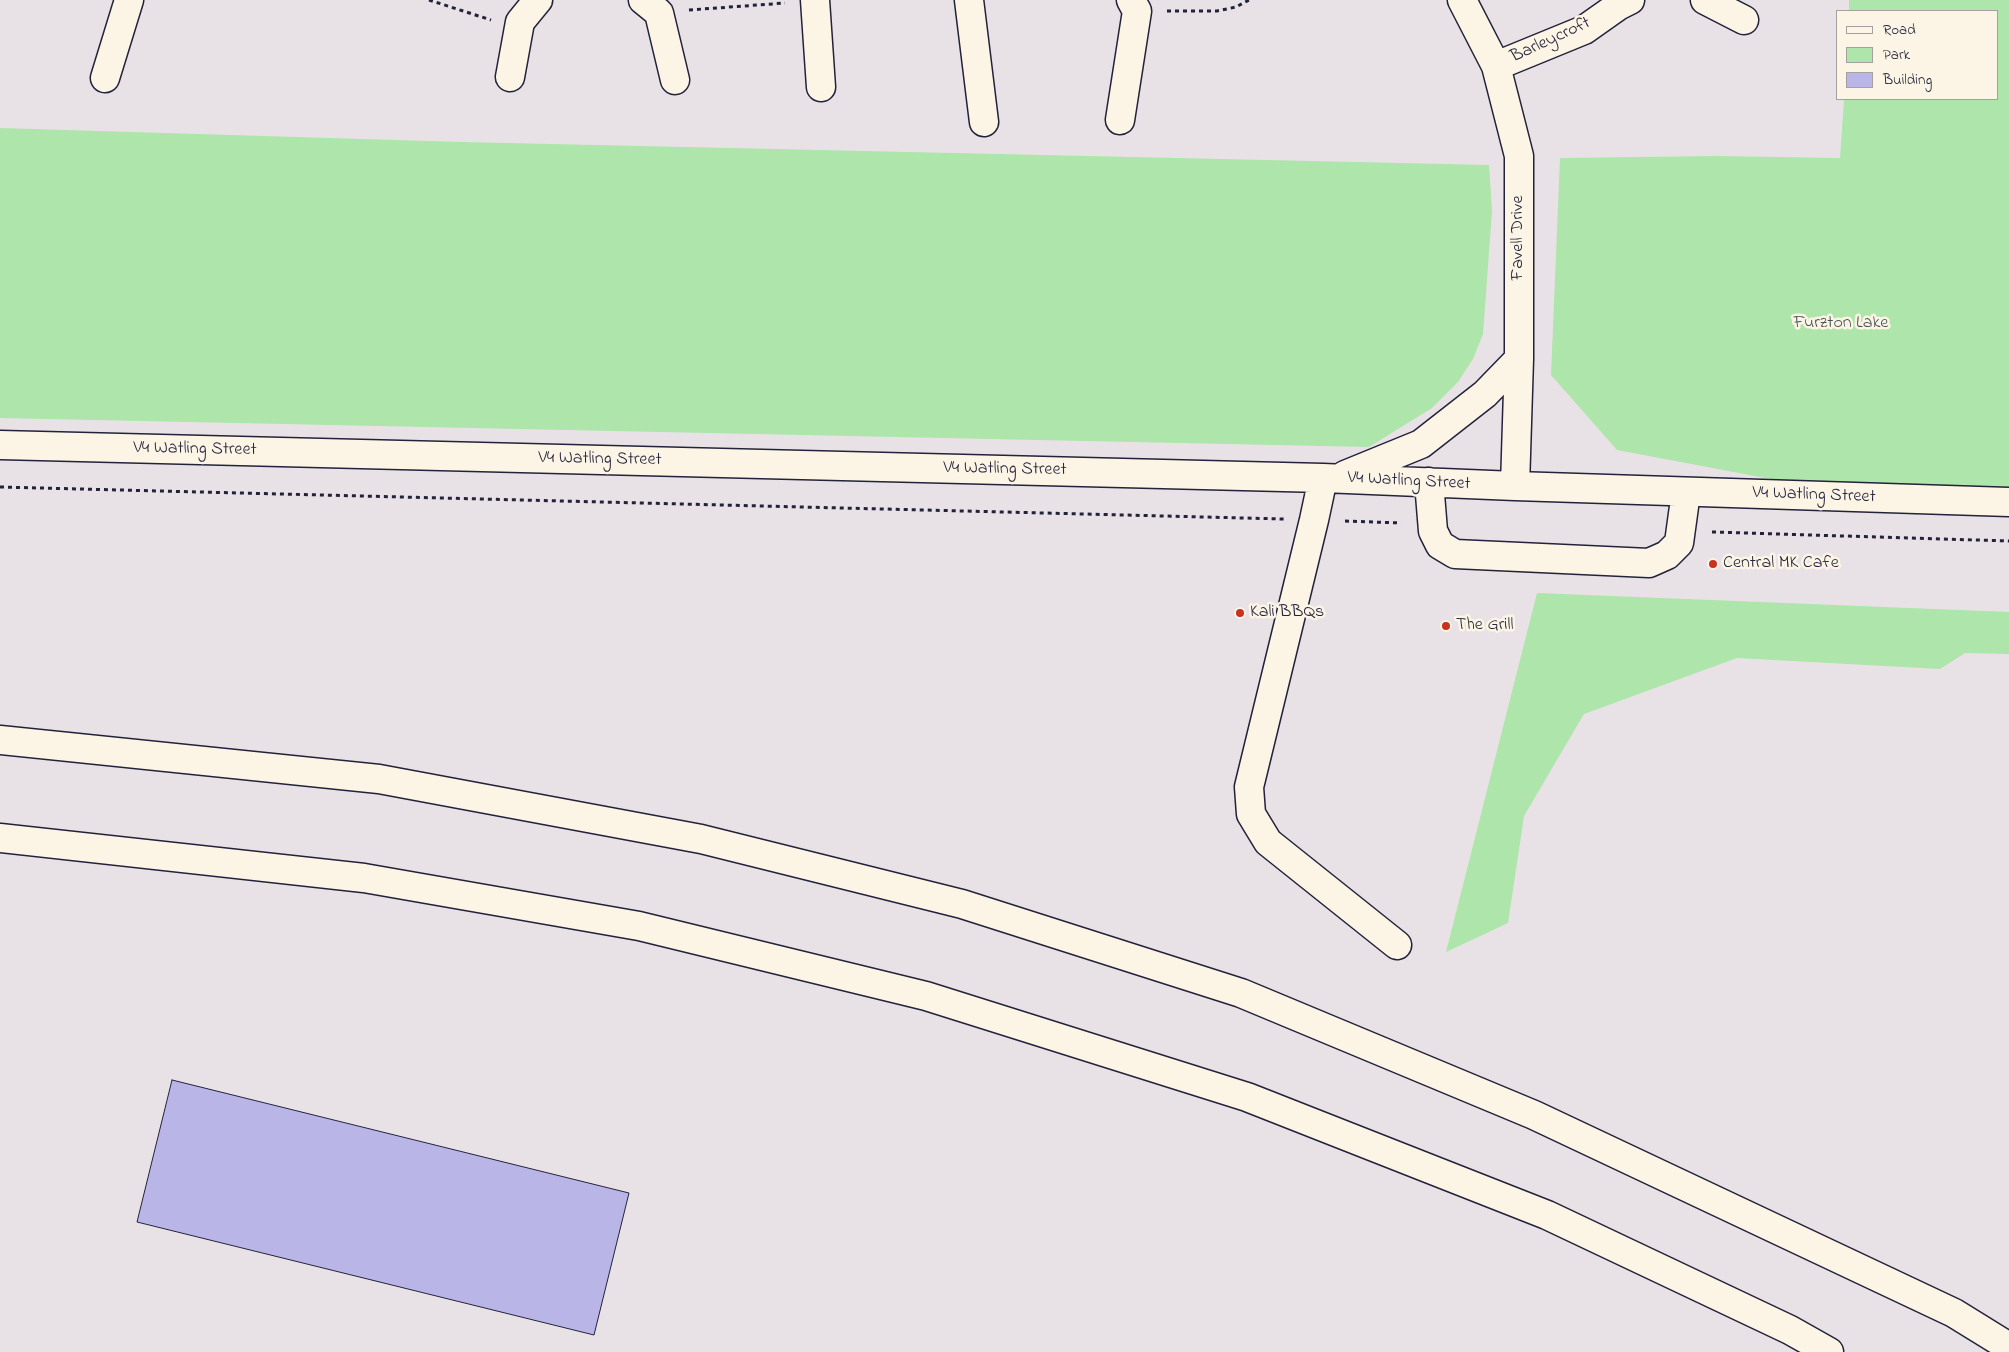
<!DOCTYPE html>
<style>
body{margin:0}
#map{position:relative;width:2009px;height:1352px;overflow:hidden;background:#e8e2e6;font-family:"Indie Flower",sans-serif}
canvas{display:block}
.legend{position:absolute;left:1836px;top:10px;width:162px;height:90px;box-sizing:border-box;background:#fcf5e5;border:1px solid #a5a1a1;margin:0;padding:6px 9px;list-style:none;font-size:15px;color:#22223b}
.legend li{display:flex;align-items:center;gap:10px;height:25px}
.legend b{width:25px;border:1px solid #a5a1a1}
</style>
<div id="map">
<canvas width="2009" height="1352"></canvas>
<ul class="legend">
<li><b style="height:6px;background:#fcf5e5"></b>Road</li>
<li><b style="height:14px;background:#ade5aa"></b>Park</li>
<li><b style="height:14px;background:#b9b6e7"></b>Building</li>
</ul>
</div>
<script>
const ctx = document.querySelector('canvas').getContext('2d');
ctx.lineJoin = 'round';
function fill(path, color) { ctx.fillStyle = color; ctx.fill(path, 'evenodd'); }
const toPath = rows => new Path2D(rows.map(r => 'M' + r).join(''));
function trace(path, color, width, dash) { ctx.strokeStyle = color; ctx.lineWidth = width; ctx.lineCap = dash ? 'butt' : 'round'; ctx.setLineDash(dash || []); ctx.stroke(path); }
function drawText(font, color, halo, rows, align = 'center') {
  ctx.font = font + ' "Indie Flower",sans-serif'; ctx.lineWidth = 5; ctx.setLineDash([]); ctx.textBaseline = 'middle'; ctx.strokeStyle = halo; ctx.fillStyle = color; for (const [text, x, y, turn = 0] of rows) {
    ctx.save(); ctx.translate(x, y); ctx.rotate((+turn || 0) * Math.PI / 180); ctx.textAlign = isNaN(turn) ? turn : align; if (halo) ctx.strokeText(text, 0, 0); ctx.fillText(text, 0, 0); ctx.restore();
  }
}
const green = toPath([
 [1849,0,2009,0,2009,502,1866,497,1617,450,1551,375,1560,158,1716,156,1840,158,1844,99,1998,99,1998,11,1849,11],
 [0,128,462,142,1489,165,1492,211,1483,334,1473,359,1458,382,1432,408,1369,447,0,418],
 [1537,593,2009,612,2009,654,1965,653,1940,669,1737,658,1584,714,1524,816,1508,923,1446,952]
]);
const building = toPath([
 [172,1080,629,1193,594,1335,137,1222,172,1080]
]);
const path = toPath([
 [429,0,491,20],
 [689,10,785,3],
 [1167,11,1217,11,1236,7,1249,0],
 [0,487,1284,519],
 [1345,521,1401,523],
 [1712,532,2009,541]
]);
const minor = toPath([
 [643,0,659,13,675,80],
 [815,0,821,87],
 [969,0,984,122],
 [1462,0,1496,66,1519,156,1519,359,1515,486],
 [1705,0,1744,20],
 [1496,66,1584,30,1618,6,1630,0],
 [510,77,520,22,538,0],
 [105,78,129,0],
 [1120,120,1137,11,1131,0],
 [0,445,1323,478,1515,486,2009,502],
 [1345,475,1421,444,1485,394,1519,359],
 [1323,478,1314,520,1249,787,1251,814,1268,842,1397,945],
 [1429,482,1433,531,1440,545,1455,554,1649,563,1667,555,1679,543,1686,492]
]);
const highway = toPath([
 [0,740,379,779,701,839,962,904,1241,993,1534,1115,1954,1313,2009,1347],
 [0,838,364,878,639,926,926,996,1247,1097,1547,1215,1790,1330,1829,1352]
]);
const markers = [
 [1713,564,5,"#c8321e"],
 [1240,613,5,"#c8321e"],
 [1446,626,5,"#c8321e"]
];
const streetNames = [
 ["Barleycroft",1551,41,-25],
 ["Favell Drive",1519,238,-90],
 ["V4 Watling Street",195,450,1],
 ["V4 Watling Street",600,460,1],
 ["V4 Watling Street",1005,470,1],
 ["V4 Watling Street",1409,482,3],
 ["V4 Watling Street",1814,496,2]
];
const parkNames = [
 ["Furzton Lake",1841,324]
];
const poiNames = [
 ["Central MK Cafe",1723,564],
 ["Kali BBQs",1250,613],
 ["The Grill",1456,626]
];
fill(green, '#ade5aa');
fill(building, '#b9b6e7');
trace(building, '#22223b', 1);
trace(minor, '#22223b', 31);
trace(highway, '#22223b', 31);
trace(path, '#22223b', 3, [4, 4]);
trace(minor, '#fcf5e5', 28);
trace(highway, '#fcf5e5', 28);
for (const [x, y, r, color] of markers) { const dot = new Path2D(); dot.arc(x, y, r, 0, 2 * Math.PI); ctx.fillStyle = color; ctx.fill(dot); trace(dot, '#fcf5e5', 2); }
drawText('18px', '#22223b', '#fcf5e5', streetNames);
drawText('18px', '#455357', '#fcf5e5', parkNames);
drawText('18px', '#22223b', '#fcf5e5', poiNames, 'left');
</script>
